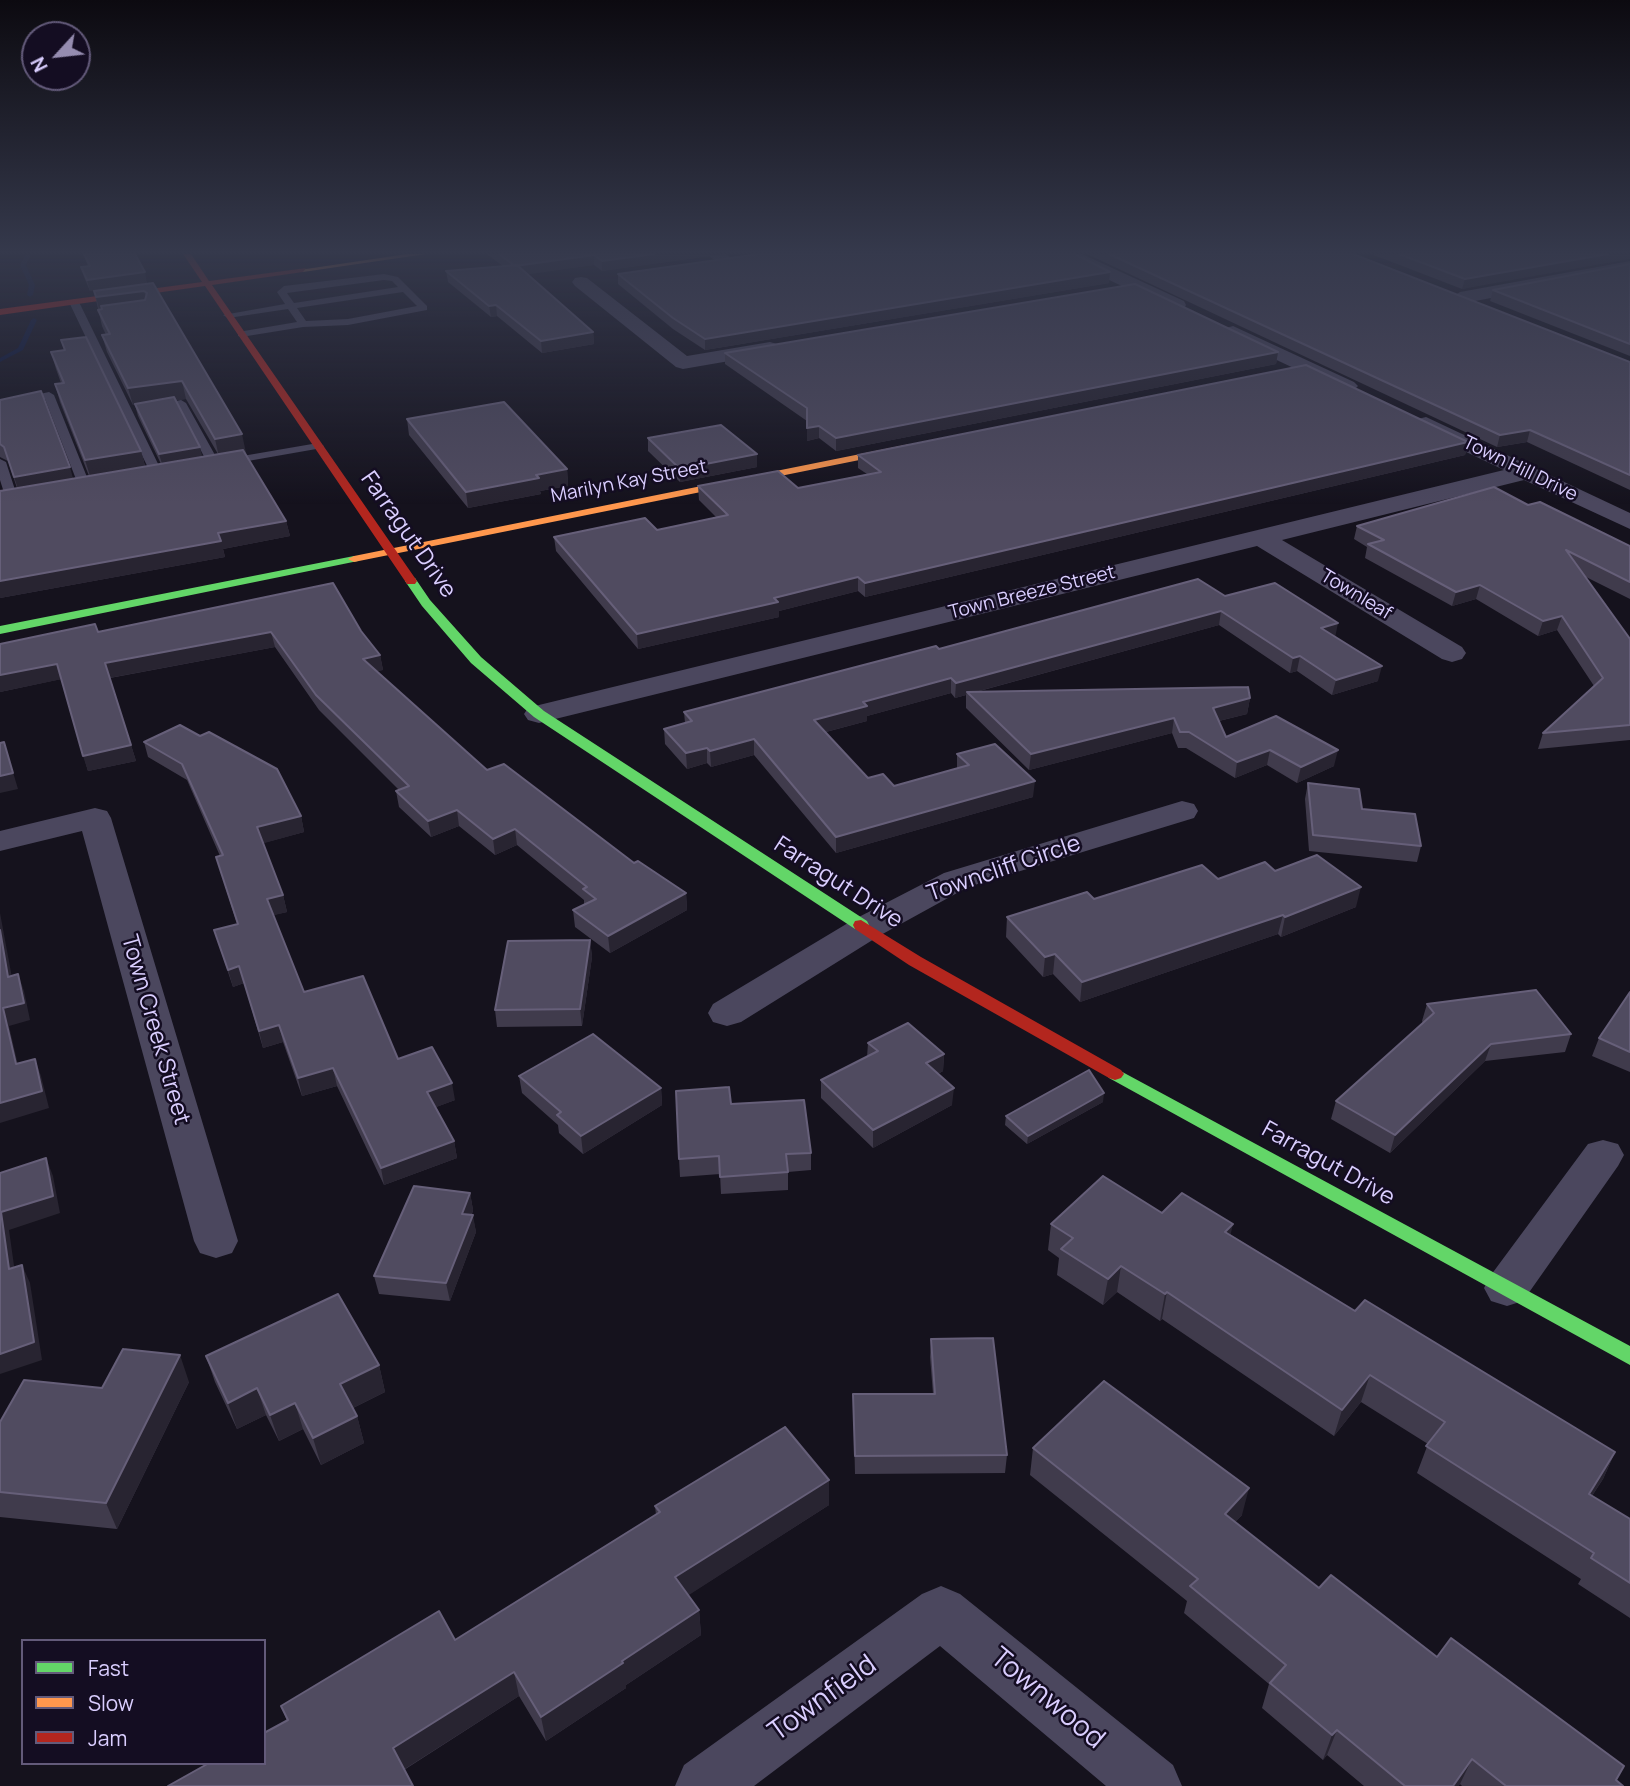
<!DOCTYPE html>
<style>
body{margin:0}
#map{position:relative;width:1630px;height:1786px;overflow:hidden;background:#15121d;font-family:Manrope,sans-serif}
canvas{display:block}
.legend{position:absolute;left:21px;top:1639px;width:245px;height:126px;box-sizing:border-box;background:#140d22;border:2px solid #635a7a;margin:0;padding:9px 12px;list-style:none;font-size:21px;color:#daceff}
.legend li{display:flex;align-items:center;gap:14px;height:35px}
.legend b{width:35px;border:2px solid #635a7a}
.north{position:absolute;left:21px;top:21px;width:70px;height:70px;box-sizing:border-box;background:#140d22;border:2px solid #635a7a;border-radius:50%;rotate:243deg;font-size:19px;font-weight:700;line-height:28px;text-align:center;color:#daceff}
.north::after{content:'';display:block;margin:auto;width:24px;height:32px;background:#958cb0;clip-path:polygon(50% 0,100% 100%,50% 72%,0 100%)}
</style>
<div id="map">
<canvas width="1630" height="1786"></canvas>
<ul class="legend">
<li><b style="height:9px;background:#63d668"></b>Fast</li>
<li><b style="height:9px;background:#ff974d"></b>Slow</li>
<li><b style="height:9px;background:#b3261e"></b>Jam</li>
</ul>
<div class="north">N</div>
</div>
<script>
const ctx = document.querySelector('canvas').getContext('2d');
ctx.lineJoin = 'round';
const toPath = rows => new Path2D(rows.map(r => 'M' + r).join(''));
function fill(path, color) { ctx.fillStyle = color; ctx.fill(path, 'evenodd'); }
function trace(path, color, width, dash) { ctx.strokeStyle = color; ctx.lineWidth = width; ctx.lineCap = dash ? 'butt' : 'round'; ctx.setLineDash(dash || []); ctx.stroke(path); }
function drawText(font, color, halo, rows, align = 'center') {
  ctx.font = font + ' Manrope,sans-serif'; ctx.lineWidth = 5; ctx.setLineDash([]); ctx.textBaseline = 'middle'; ctx.strokeStyle = halo; ctx.fillStyle = color; for (const [text, x, y, turn = 0] of rows) {
    ctx.save(); ctx.translate(x, y); ctx.rotate((+turn || 0) * Math.PI / 180); ctx.textAlign = isNaN(turn) ? turn : align; if (halo) ctx.strokeText(text, 0, 0); ctx.fillText(text, 0, 0); ctx.restore();
  }
}
const stream = toPath([
 [26,254,31,254,26,265,35,285,33,295,30,297,27,295,29,285,20,265,26,254],
 [34,318,37,320,23,350,0,362,0,358,18,348,31,320,34,318]
]);
const lane = toPath([
 [384,274,398,277,427,306,427,310,348,325,303,327,241,337,238,336,238,332,297,322,288,309,228,318,223,315,285,304,277,292,284,286,384,274],
 [384,280,392,281,398,287,294,303,287,293,384,280],
 [403,292,417,306,348,319,306,321,297,308,403,292],
 [74,299,79,302,163,474,161,476,151,474,69,302,74,299],
 [49,392,54,395,91,487,89,490,79,487,45,399,14,406,0,412,0,405,7,401,49,392],
 [181,400,186,403,220,464,218,466,208,464,178,407,156,410,151,407,181,400],
 [318,443,324,446,322,448,225,465,219,462,225,459,318,443],
 [0,459,6,462,18,499,16,502,6,499,0,480,0,459]
]);
const street = toPath([
 [707,254,726,254,735,261,726,266,720,265,707,254],
 [1060,254,1082,254,1184,301,1186,305,1184,309,1170,309,1063,258,1060,254],
 [1630,261,1630,271,1460,304,1451,298,1460,292,1630,261],
 [581,277,587,278,687,356,770,342,777,344,780,348,777,352,770,354,683,369,676,367,575,286,572,282,575,278,581,277],
 [1233,326,1354,382,1358,386,1354,390,1347,392,1340,390,1226,336,1223,332,1226,328,1233,326],
 [1426,417,1630,513,1630,529,1524,480,1282,540,1462,647,1466,653,1462,659,1452,662,1442,659,1257,546,539,723,528,720,524,714,528,708,539,705,1504,470,1418,429,1415,424,1418,419,1426,417],
 [1182,801,1194,804,1198,811,1194,818,968,887,879,936,741,1022,727,1026,713,1022,708,1013,713,1004,853,920,944,873,1182,801],
 [95,808,107,811,111,818,238,1241,232,1253,216,1258,200,1253,194,1241,82,831,0,851,0,831,95,808],
 [1603,1140,1618,1144,1624,1155,1618,1166,1523,1301,1507,1306,1491,1301,1484,1288,1491,1275,1588,1144,1603,1140],
 [941,1586,960,1594,1173,1765,1182,1786,1106,1786,940,1646,754,1786,675,1786,684,1765,922,1594,941,1586]
]);
const fast = toPath([
 [354,556,360,559,358,561,0,634,0,626,354,556],
 [411,577,415,578,430,600,481,657,544,711,867,921,869,925,867,929,855,929,534,717,471,663,422,606,405,581,411,577],
 [1115,1068,1630,1346,1630,1365,1109,1078,1106,1074,1109,1070,1115,1068]
]);
const slow = toPath([
 [407,254,426,254,303,272,299,270,407,254],
 [910,444,914,445,914,449,354,562,348,559,354,556,910,444]
]);
const jam = toPath([
 [183,254,191,254,209,281,306,268,303,272,212,285,417,581,415,584,407,584,205,286,0,315,0,309,202,282,183,254],
 [861,920,921,957,1121,1070,1124,1074,1121,1078,1115,1080,1109,1078,909,965,855,929,853,925,855,921,861,920]
]);
const wall = toPath([
 [83,254,135,254,147,283,90,291,84,277,81,267,88,266],
 [487,254,724,254,602,271,594,265,527,274,593,332,594,344,542,353,497,316,491,317,448,282,446,271,504,267],
 [1087,254,1353,254,1630,362,1630,490,1527,442,1497,447],
 [1371,254,1630,254,1462,289],
 [1630,264,1630,356,1490,301,1493,290],
 [1110,272,1109,283,705,350,673,329,618,284,618,274],
 [153,283,246,453,245,453,286,521,290,536,223,549,225,557,0,598,0,489,1,491,17,488,8,461,0,457,0,400,73,478,89,476,60,402,55,384,61,383,56,369,51,352,64,350,61,340,141,451,145,466,161,464,138,416,135,405,133,405,107,352,102,335,106,335,102,326,94,291],
 [186,399,218,454,202,457,175,400],
 [1278,352,1276,364,836,451,819,438,807,441,807,421,725,364,725,353],
 [407,419,567,469,568,486,540,491,541,494,468,508,409,435],
 [648,438,757,467,680,482,648,451],
 [1468,442,1465,455,865,597,858,591,779,611,779,617,638,649,556,551,554,537,657,530,717,518,699,500,698,486,798,488,867,474,858,468,858,455],
 [1528,505,1630,546,1630,599,1584,576,1630,639,1630,740,1538,749,1543,733,1594,686,1557,630,1538,636,1476,599,1452,606,1365,558,1367,547,1354,539,1357,526],
 [1225,596,1335,636,1378,681,1332,695,1297,671,1290,673,1219,625,976,692,1250,698,1247,714,1219,721,1226,737,1334,766,1297,783,1267,765,1235,778,1186,748,1178,748,1172,733,1029,770,966,708,966,695,955,698,951,693,867,716,867,721,826,732,868,778,894,786,957,769,957,754,1033,797,836,853,754,755,711,767,707,763,687,769,665,744,664,729,685,723,684,712,939,649],
 [361,631,380,655,383,670,376,671,487,770,634,863,686,893,687,910,610,953,575,927,573,910,584,905,584,900,517,845,495,855,459,826,431,837,399,807,396,791,399,790,319,710,275,647,110,678,136,761,88,771,61,679,0,692,0,644,98,632],
 [144,742,301,816,304,832,263,843,283,895,287,912,273,915,304,992,455,1100,436,1107,454,1141,457,1158,384,1185,337,1086,302,1096,283,1042,263,1048,244,983,233,987,214,930,237,924,216,857,220,856,187,780,148,757],
 [1308,783,1362,809,1421,846,1417,862,1309,851,1305,799],
 [1275,871,1356,907,1281,937,1278,934,1080,1002,1053,974,1043,977,1006,937,1007,917,1094,899],
 [590,940,592,957,582,1026,497,1027,495,1010],
 [1630,992,1630,1072,1592,1056,1599,1038],
 [1427,1004,1571,1034,1565,1052,1485,1061,1390,1153,1331,1119,1336,1101,1423,1023,1422,1021],
 [868,1043,944,1054,943,1071,938,1074,952,1105,873,1148,821,1098,821,1080,867,1057],
 [519,1076,661,1088,662,1105,583,1154,559,1133,558,1125,522,1093],
 [1103,1102,1027,1144,1005,1125,1006,1116],
 [731,1104,811,1153,811,1170,788,1172,788,1190,721,1194,720,1174,680,1177,679,1159],
 [470,1193,473,1210,472,1214,476,1232,450,1301,379,1294,374,1276],
 [1162,1213,1231,1235,1355,1311,1615,1452,1603,1479,1592,1496,1630,1519,1630,1618,1578,1584,1581,1579,1417,1473,1428,1444,1361,1402,1334,1436,1162,1319,1160,1321,1117,1292,1103,1305,1057,1275,1059,1258,1048,1250,1051,1224],
 [931,1339,1007,1455,1005,1473,855,1474,853,1394,933,1394,930,1357],
 [206,1356,379,1365,385,1392,353,1408,357,1416,364,1443,321,1465,303,1429,279,1441,266,1415,237,1429,215,1382],
 [189,1382,117,1529,0,1517,0,1422,102,1388],
 [1033,1448,1242,1515,1235,1522,1319,1588,1437,1657,1623,1786,1462,1786,1460,1784,1458,1786,1364,1786,1327,1755,1323,1760,1262,1708,1269,1684,1184,1613,1187,1601,1030,1475],
 [829,1480,829,1505,688,1595,699,1610,701,1635,626,1685,626,1688,546,1741,519,1696,404,1770,287,1721,281,1706,455,1640,656,1515,655,1506]
]);
const shadedWall = toPath([
 [654,254,724,254,602,271,602,261],
 [1608,254,1630,254,1630,259,1462,289,1465,279],
 [594,255,594,265,516,276,515,266],
 [145,272,147,283,90,291,87,280],
 [1110,272,1109,283,705,350,705,339],
 [144,291,148,306,100,313,96,297],
 [496,305,497,316,491,317,489,306],
 [593,332,594,344,542,353,541,341],
 [1278,352,1276,364,836,451,836,438],
 [182,381,186,399,133,405,128,388],
 [819,426,819,438,807,441,807,428],
 [1530,430,1527,442,1497,447,1500,435],
 [242,434,246,453,219,457,215,439],
 [1468,442,1465,455,865,597,865,583],
 [200,447,203,460,163,467,159,454],
 [141,451,146,470,91,479,85,460],
 [757,454,757,467,680,482,680,469],
 [70,467,74,482,19,492,14,477],
 [567,469,568,486,540,491,541,494,468,508,466,492,536,475],
 [286,521,290,536,223,549,225,557,0,598,0,581,218,533],
 [858,577,858,591,779,611,779,617,638,649,637,634],
 [1480,585,1476,599,1452,606,1456,592],
 [1221,611,1219,625,968,694,967,692,966,695,955,698,956,683],
 [1562,616,1557,630,1538,636,1543,621],
 [1338,623,1335,638,1321,628],
 [271,632,275,647,109,678,105,663],
 [380,655,383,670,366,674,363,659],
 [1300,656,1297,671,1290,673,1293,658],
 [57,664,62,679,0,692,0,675],
 [1382,666,1378,681,1332,695,1336,680],
 [951,678,951,693,867,716,867,721,814,735,814,720,863,702],
 [1250,698,1247,714,1210,723,1213,708],
 [1174,718,1172,733,1029,770,1031,754],
 [754,739,754,755,711,767,710,751],
 [4,742,18,789,0,793,0,776],
 [131,745,136,761,88,771,83,756],
 [707,748,707,763,687,769,686,753],
 [1270,750,1267,765,1235,778,1237,762],
 [1338,750,1334,766,1297,783,1301,767],
 [1035,781,1033,797,836,853,836,837],
 [457,810,459,826,431,837,428,821],
 [301,816,304,832,261,844,257,827],
 [515,829,517,845,495,855,493,839],
 [1361,887,1356,907,1281,937,1285,917],
 [686,893,687,910,610,953,608,936],
 [283,895,287,912,271,916,267,899],
 [0,913,15,994,8,977,0,930],
 [1283,915,1278,934,1080,1002,1082,982],
 [590,940,592,957,582,1026,580,1009],
 [1055,954,1053,974,1043,977,1045,957],
 [239,966,244,983,233,987,228,970],
 [18,974,24,991,30,1020,9,1026,22,1082,16,1064,3,1008],
 [279,1025,283,1042,263,1048,259,1031],
 [1491,1044,1485,1061,1390,1153,1395,1135],
 [944,1054,943,1071,925,1081,926,1063],
 [35,1059,41,1076,49,1108,0,1123,0,1103],
 [333,1068,337,1086,302,1096,298,1078],
 [452,1083,455,1100,431,1109,427,1092],
 [661,1088,662,1105,583,1154,581,1136],
 [954,1088,952,1105,873,1148,873,1130],
 [1104,1093,1103,1102,1027,1144,1028,1136],
 [454,1141,457,1158,384,1185,381,1168],
 [46,1158,53,1176,60,1213,9,1230,17,1287,9,1269,1,1212],
 [470,1193,473,1210,465,1231,462,1214],
 [473,1215,476,1232,450,1301,446,1283],
 [1233,1224,1227,1250,1225,1232],
 [22,1265,30,1283,42,1360,0,1374,0,1354],
 [1121,1266,1117,1292,1103,1305,1108,1279],
 [1167,1292,1162,1319,1160,1321,1165,1294],
 [180,1355,189,1382,117,1529,106,1503],
 [379,1365,385,1392,347,1411,340,1384],
 [1370,1375,1361,1402,1334,1436,1342,1410],
 [257,1388,266,1415,237,1429,228,1403],
 [295,1403,303,1429,279,1441,270,1415],
 [357,1416,364,1443,321,1465,313,1438],
 [1615,1452,1603,1479,1576,1520,1589,1494],
 [829,1480,829,1505,678,1602,675,1577],
 [1249,1488,1242,1515,1218,1541,1225,1514],
 [699,1610,701,1635,626,1685,626,1688,546,1741,541,1717,622,1661],
 [514,1672,519,1696,400,1772,393,1748],
 [1337,1730,1327,1755,1323,1760,1332,1735],
 [1472,1759,1460,1784,1458,1786,1453,1786]
]);
const building = toPath([
 [84,254,135,254,145,272,87,280,81,267,90,266,84,254],
 [499,254,654,254,602,261,594,255,515,266,499,254],
 [759,254,1075,254,1110,272,705,339,673,318,618,274,759,254],
 [1109,254,1353,254,1630,362,1630,475,1530,430,1500,435,1109,254],
 [1399,254,1608,254,1465,279,1399,254],
 [1630,264,1630,344,1493,290,1630,264],
 [517,265,593,332,541,341,496,305,489,306,446,271,517,265],
 [153,283,242,434,215,439,182,381,128,388,102,335,110,334,98,310,102,309,101,306,145,300,147,293,144,291,96,297,94,291,153,283],
 [1135,284,1278,352,836,438,819,426,807,428,807,408,725,353,1135,284],
 [86,337,141,451,85,460,55,384,64,383,51,352,65,350,61,340,86,337],
 [1306,365,1468,442,865,583,858,577,774,598,778,602,637,634,554,537,645,518,657,530,728,515,698,486,778,471,798,488,881,472,858,455,1306,365],
 [41,391,70,467,14,477,4,447,0,444,0,400,41,391],
 [174,397,200,447,159,454,135,404,174,397],
 [504,402,567,469,536,475,539,478,466,492,407,419,504,402],
 [721,425,757,454,680,469,648,438,721,425],
 [243,450,286,521,218,533,221,541,0,581,0,491,243,450],
 [1494,487,1528,505,1540,502,1630,546,1630,582,1566,550,1630,639,1630,725,1543,733,1603,678,1562,616,1543,621,1480,585,1456,592,1368,544,1384,540,1357,526,1494,487],
 [1198,579,1225,596,1275,583,1338,623,1321,628,1382,666,1336,680,1300,656,1293,658,1221,611,956,683,951,678,863,702,867,706,814,720,868,778,883,774,894,786,969,765,957,754,995,744,1035,781,836,837,754,739,710,751,707,748,686,753,664,729,692,721,684,712,936,646,939,649,1198,579],
 [333,583,361,631,380,655,363,659,487,770,504,764,634,863,638,861,686,893,608,936,573,910,596,899,583,889,587,887,515,829,493,839,457,810,428,821,396,791,409,786,316,695,271,632,105,663,131,745,83,756,57,664,0,675,0,644,95,624,98,632,333,583],
 [1248,687,1250,698,1213,708,1226,737,1276,716,1338,750,1301,767,1270,750,1237,762,1189,732,1180,732,1174,718,1031,754,967,692,1248,687],
 [180,725,200,736,209,732,277,769,301,816,257,827,283,895,267,899,304,992,363,976,398,1059,432,1047,452,1083,427,1092,454,1141,381,1168,333,1068,298,1078,279,1025,259,1031,239,966,228,970,214,930,238,924,216,857,223,855,182,764,144,742,180,725],
 [4,742,13,773,0,776,0,743,4,742],
 [1308,783,1359,789,1362,809,1415,814,1421,846,1313,835,1308,783],
 [1317,855,1361,887,1285,917,1283,915,1082,982,1055,954,1045,957,1007,917,1087,892,1094,899,1202,865,1218,879,1265,862,1275,871,1317,855],
 [0,930,8,977,18,974,24,1003,3,1008,16,1064,35,1059,42,1091,0,1103,0,930],
 [590,940,580,1009,495,1010,508,941,590,940],
 [1536,990,1571,1034,1491,1044,1395,1135,1336,1101,1434,1013,1427,1004,1536,990],
 [1630,992,1630,1052,1599,1038,1630,992],
 [908,1023,944,1054,926,1063,954,1088,873,1130,821,1080,878,1051,868,1043,908,1023],
 [593,1034,661,1088,581,1136,557,1115,561,1112,519,1076,593,1034],
 [1089,1070,1104,1093,1028,1136,1006,1116,1089,1070],
 [729,1087,731,1104,804,1100,811,1153,786,1154,788,1172,720,1177,719,1156,679,1159,676,1091,729,1087],
 [46,1158,53,1196,1,1212,9,1269,22,1265,34,1342,0,1354,0,1173,46,1158],
 [1103,1176,1162,1213,1182,1193,1233,1224,1225,1232,1355,1311,1365,1300,1615,1452,1589,1494,1630,1519,1630,1583,1591,1558,1594,1553,1426,1446,1445,1422,1370,1375,1342,1410,1167,1292,1165,1294,1121,1266,1108,1279,1061,1249,1073,1238,1051,1224,1103,1176],
 [414,1186,470,1193,462,1214,473,1215,446,1283,374,1276,414,1186],
 [338,1294,379,1365,340,1384,357,1416,313,1438,295,1403,270,1415,257,1388,228,1403,206,1356,338,1294],
 [993,1338,1007,1455,855,1456,853,1394,935,1394,931,1339,993,1338],
 [123,1349,180,1355,106,1503,0,1492,0,1422,24,1380,102,1388,123,1349],
 [1104,1381,1249,1488,1225,1514,1319,1588,1331,1575,1437,1657,1451,1638,1624,1766,1616,1780,1623,1786,1506,1786,1472,1759,1453,1786,1405,1786,1337,1730,1332,1735,1270,1683,1286,1665,1190,1586,1198,1579,1033,1448,1104,1381],
 [785,1427,829,1480,675,1577,699,1610,622,1661,623,1663,541,1717,514,1672,393,1748,413,1786,168,1786,209,1763,264,1763,264,1733,288,1720,281,1706,439,1611,455,1640,660,1512,655,1506,785,1427]
]);
const farStreetnames = [
 ["Town Hill Drive",1520,469,26],
 ["Marilyn Kay Street",629,482,-11],
 ["Town Breeze Street",1032,593,-14],
 ["Townleaf",1356,595,31]
];
const streetNames = [
 ["Farragut Drive",408,535,55],
 ["Towncliff Circle",1004,869,-19],
 ["Farragut Drive",838,883,33],
 ["Town Creek Street",155,1030,74],
 ["Farragut Drive",1328,1164,29]
];
const nearStreetnames = [
 ["Townfield",823,1699,-36],
 ["Townwood",1047,1699,40]
];
fill(stream, '#0a153c');
fill(lane, '#4b475e');
fill(street, '#4b475e');
fill(fast, '#63d668');
fill(slow, '#ff974d');
fill(jam, '#b3261e');
fill(wall, '#403b4c');
fill(shadedWall, '#282431');
fill(building, '#504b60');
trace(building, '#665f79', 2);
const sky = ctx.createLinearGradient(0, 0, 0, 504);
sky.addColorStop(0, '#0c0a10');
sky.addColorStop(0.5, '#35394c');
sky.addColorStop(1, '#35394c00');
ctx.fillStyle = sky;
ctx.fillRect(0, 0, 1630, 504);
drawText('19px', '#daceff', '#140d22', farStreetnames);
drawText('23px', '#daceff', '#140d22', streetNames);
drawText('28px', '#daceff', '#140d22', nearStreetnames);
</script>
